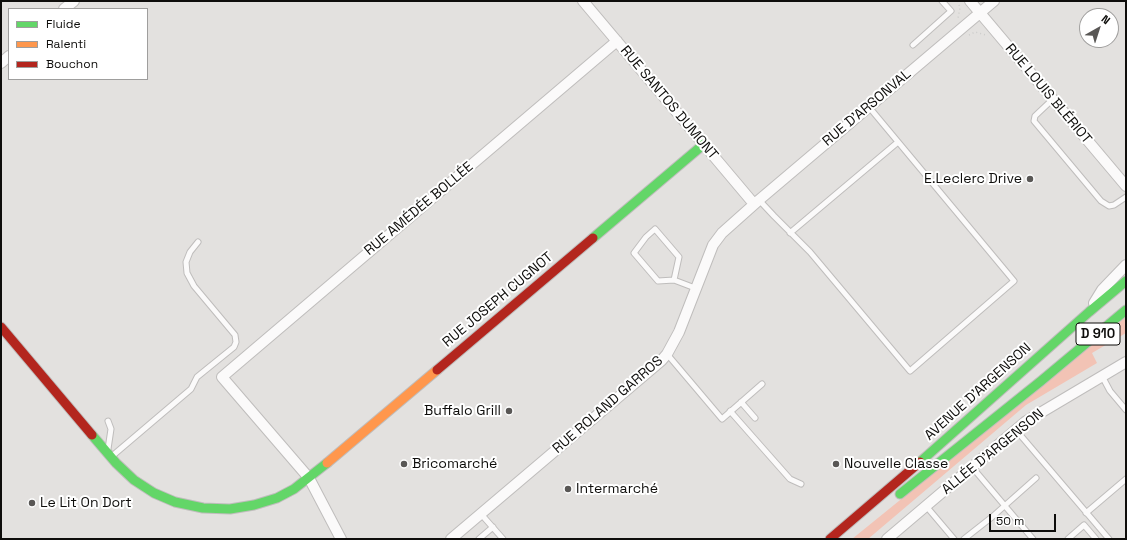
<!DOCTYPE html>
<meta charset="utf-8">
<style>
body{margin:0}
#map{position:relative;width:1127px;height:540px;overflow:hidden;background:#e3e1df;font-family:"Space Grotesk",sans-serif}
canvas{display:block}
.frame{position:absolute;inset:0;border:2px solid #0e0d0b;pointer-events:none}
.legend{position:absolute;left:8px;top:8px;width:140px;height:72px;box-sizing:border-box;background:#fff;border:1px solid #9f9e9d;margin:0;padding:5px 7px;list-style:none;font-size:12px;color:#0e0d0b}
.legend li{display:flex;align-items:center;gap:8px;height:20px}
.legend b{width:20px;border:1px solid #9f9e9d}
.north{position:absolute;left:1079px;top:8px;width:40px;height:40px;box-sizing:border-box;background:#fff;border:1px solid #9f9e9d;border-radius:50%;rotate:39deg;font-size:11px;font-weight:700;line-height:16px;text-align:center;color:#0e0d0b}
.north::after{content:'';display:block;margin:auto;width:14px;height:18px;background:#595755;clip-path:polygon(50% 0,100% 100%,50% 72%,0 100%)}
.scale{position:absolute;left:989px;top:514px;width:67px;height:18px;box-sizing:border-box;border:2px solid #0e0d0b;border-top:0;padding-left:5px;font-size:12px;line-height:14px;white-space:nowrap;color:#0e0d0b;-webkit-text-stroke:3px #fff;paint-order:stroke}
</style>
<div id="map">
<canvas width="1127" height="540"></canvas>
<div class="frame"></div>
<ul class="legend">
<li><b style="height:5px;background:#63d668"></b>Fluide</li>
<li><b style="height:5px;background:#ff974d"></b>Ralenti</li>
<li><b style="height:5px;background:#b3261e"></b>Bouchon</li>
</ul>
<div class="north">N</div>
<div class="scale">50 m</div>
</div>
<script>
const ctx = document.querySelector('canvas').getContext('2d');
ctx.lineJoin = 'round';
function fill(path, color) { ctx.fillStyle = color; ctx.fill(path, 'evenodd'); }
const toPath = rows => new Path2D(rows.map(r => 'M' + r).join(''));
function trace(path, color, width, dash) { ctx.strokeStyle = color; ctx.lineWidth = width; ctx.lineCap = dash ? 'butt' : 'round'; ctx.setLineDash(dash || []); ctx.stroke(path); }
function drawText(font, color, halo, rows, align = 'center') {
  ctx.font = font + ' "Space Grotesk",sans-serif'; ctx.lineWidth = 4; ctx.setLineDash([]); ctx.textBaseline = 'middle'; ctx.strokeStyle = halo; ctx.fillStyle = color; for (const [text, x, y, turn = 0] of rows) {
    ctx.save(); ctx.translate(x, y); ctx.rotate((+turn || 0) * Math.PI / 180); ctx.textAlign = isNaN(turn) ? turn : align; if (halo) ctx.strokeText(text, 0, 0); ctx.fillText(text, 0, 0); ctx.restore();
  }
}
const green = toPath([
 [1126,317,1126,333,1092,353,1097,363,1026,405,868,539,852,539]
]);
const path = toPath([
 [958,1,960,8,958,18],
 [969,35,975,32,986,35]
]);
const lane = toPath([
 [913,45,951,11,942,1],
 [1053,99,1035,116,1034,121,1101,201,1109,206,1114,205,1126,197],
 [759,200,774,216,810,252,910,371,1014,281,869,107],
 [790,233,898,142],
 [674,280,679,257,655,229,646,237,634,253,658,281,674,280,695,288],
 [667,354,722,419,762,384],
 [1102,376,1110,391,1126,410],
 [741,402,755,418],
 [730,411,790,479,801,484],
 [1016,430,1109,539],
 [108,449,111,429,108,421],
 [111,457,191,389,197,377,234,347,236,342,235,335,194,286,187,273,186,262,190,252,198,242],
 [972,467,1033,539],
 [926,506,954,539],
 [1086,513,1126,479],
 [481,514,503,539],
 [479,539,493,527],
 [964,539,992,517,1036,478],
 [1068,539,1084,525,1096,539]
]);
const street = toPath([
 [583,1,754,204],
 [970,1,1126,186],
 [64,9,74,1],
 [1,63,9,56],
 [1094,303,1102,290,1126,265],
 [341,539,309,478,222,377,617,41],
 [451,539,661,361,667,354,679,332,713,245,722,233,759,200,994,1],
 [887,539,1025,422,1126,362]
]);
const fast = toPath([
 [593,238,704,144],
 [92,435,116,463,134,480,154,493,175,502,203,508,230,509,254,505,277,498,294,489,327,463],
 [920,462,1089,312,1126,281],
 [900,494,1041,381,1126,310]
]);
const slow = toPath([
 [327,463,437,370]
]);
const jam = toPath([
 [1,327,92,435],
 [437,370,593,238],
 [830,539,920,462]
]);
const markers = [
 [1030,179,4,"#595755"],
 [509,411,4,"#595755"],
 [404,464,4,"#595755"],
 [836,464,4,"#595755"],
 [568,489,4,"#595755"],
 [32,503,4,"#595755"]
];
const shields = [
 [1098,334,44]
];
const shieldNames = [
 ["D 910",1098,334]
];
const streetNames = [
 ["RUE LOUIS BLÉRIOT",1048,94,50],
 ["RUE SANTOS DUMONT",669,103,50],
 ["RUE D'ARSONVAL",867,108,-40],
 ["RUE AMÉDÉE BOLLÉE",419,209,-40],
 ["RUE JOSEPH CUGNOT",498,300,-40],
 ["AVENUE D'ARGENSON",978,392,-42],
 ["RUE ROLAND GARROS",608,405,-41],
 ["ALLÉE D’ARGENSON",993,452,-39]
];
const poiNames = [
 ["E.Leclerc Drive",1022,179,"right"],
 ["Buffalo Grill",501,411,"right"],
 ["Bricomarché",412,464],
 ["Nouvelle Classe",844,464],
 ["Intermarché",576,489],
 ["Le Lit On Dort",40,503]
];
fill(green, '#f2c3b5');
trace(lane, '#bfbdbc', 7);
trace(street, '#bfbdbc', 12);
trace(fast, '#bfbdbc', 11);
trace(slow, '#bfbdbc', 11);
trace(jam, '#bfbdbc', 11);
trace(path, '#cdcdcb', 1.5, [1, 3]);
trace(lane, '#fbfafa', 5);
trace(street, '#fbfafa', 10);
trace(fast, '#63d668', 9);
trace(slow, '#ff974d', 9);
trace(jam, '#b3261e', 9);
for (const [x, y, r, color] of markers) { const dot = new Path2D(); dot.arc(x, y, r, 0, 2 * Math.PI); ctx.fillStyle = color; ctx.fill(dot); trace(dot, '#fff', 1.5); }
for (const [x, y, w] of shields) { const box = new Path2D(); box.roundRect(x - w / 2, y - 11, w, 22, 3); ctx.fillStyle = '#fff'; ctx.fill(box); trace(box, '#0e0d0b', 1); }
drawText('bold 13px', '#0e0d0b', null, shieldNames);
drawText('14px', '#0e0d0b', '#fff', streetNames);
drawText('14px', '#0e0d0b', '#fff', poiNames, 'left');
</script>
